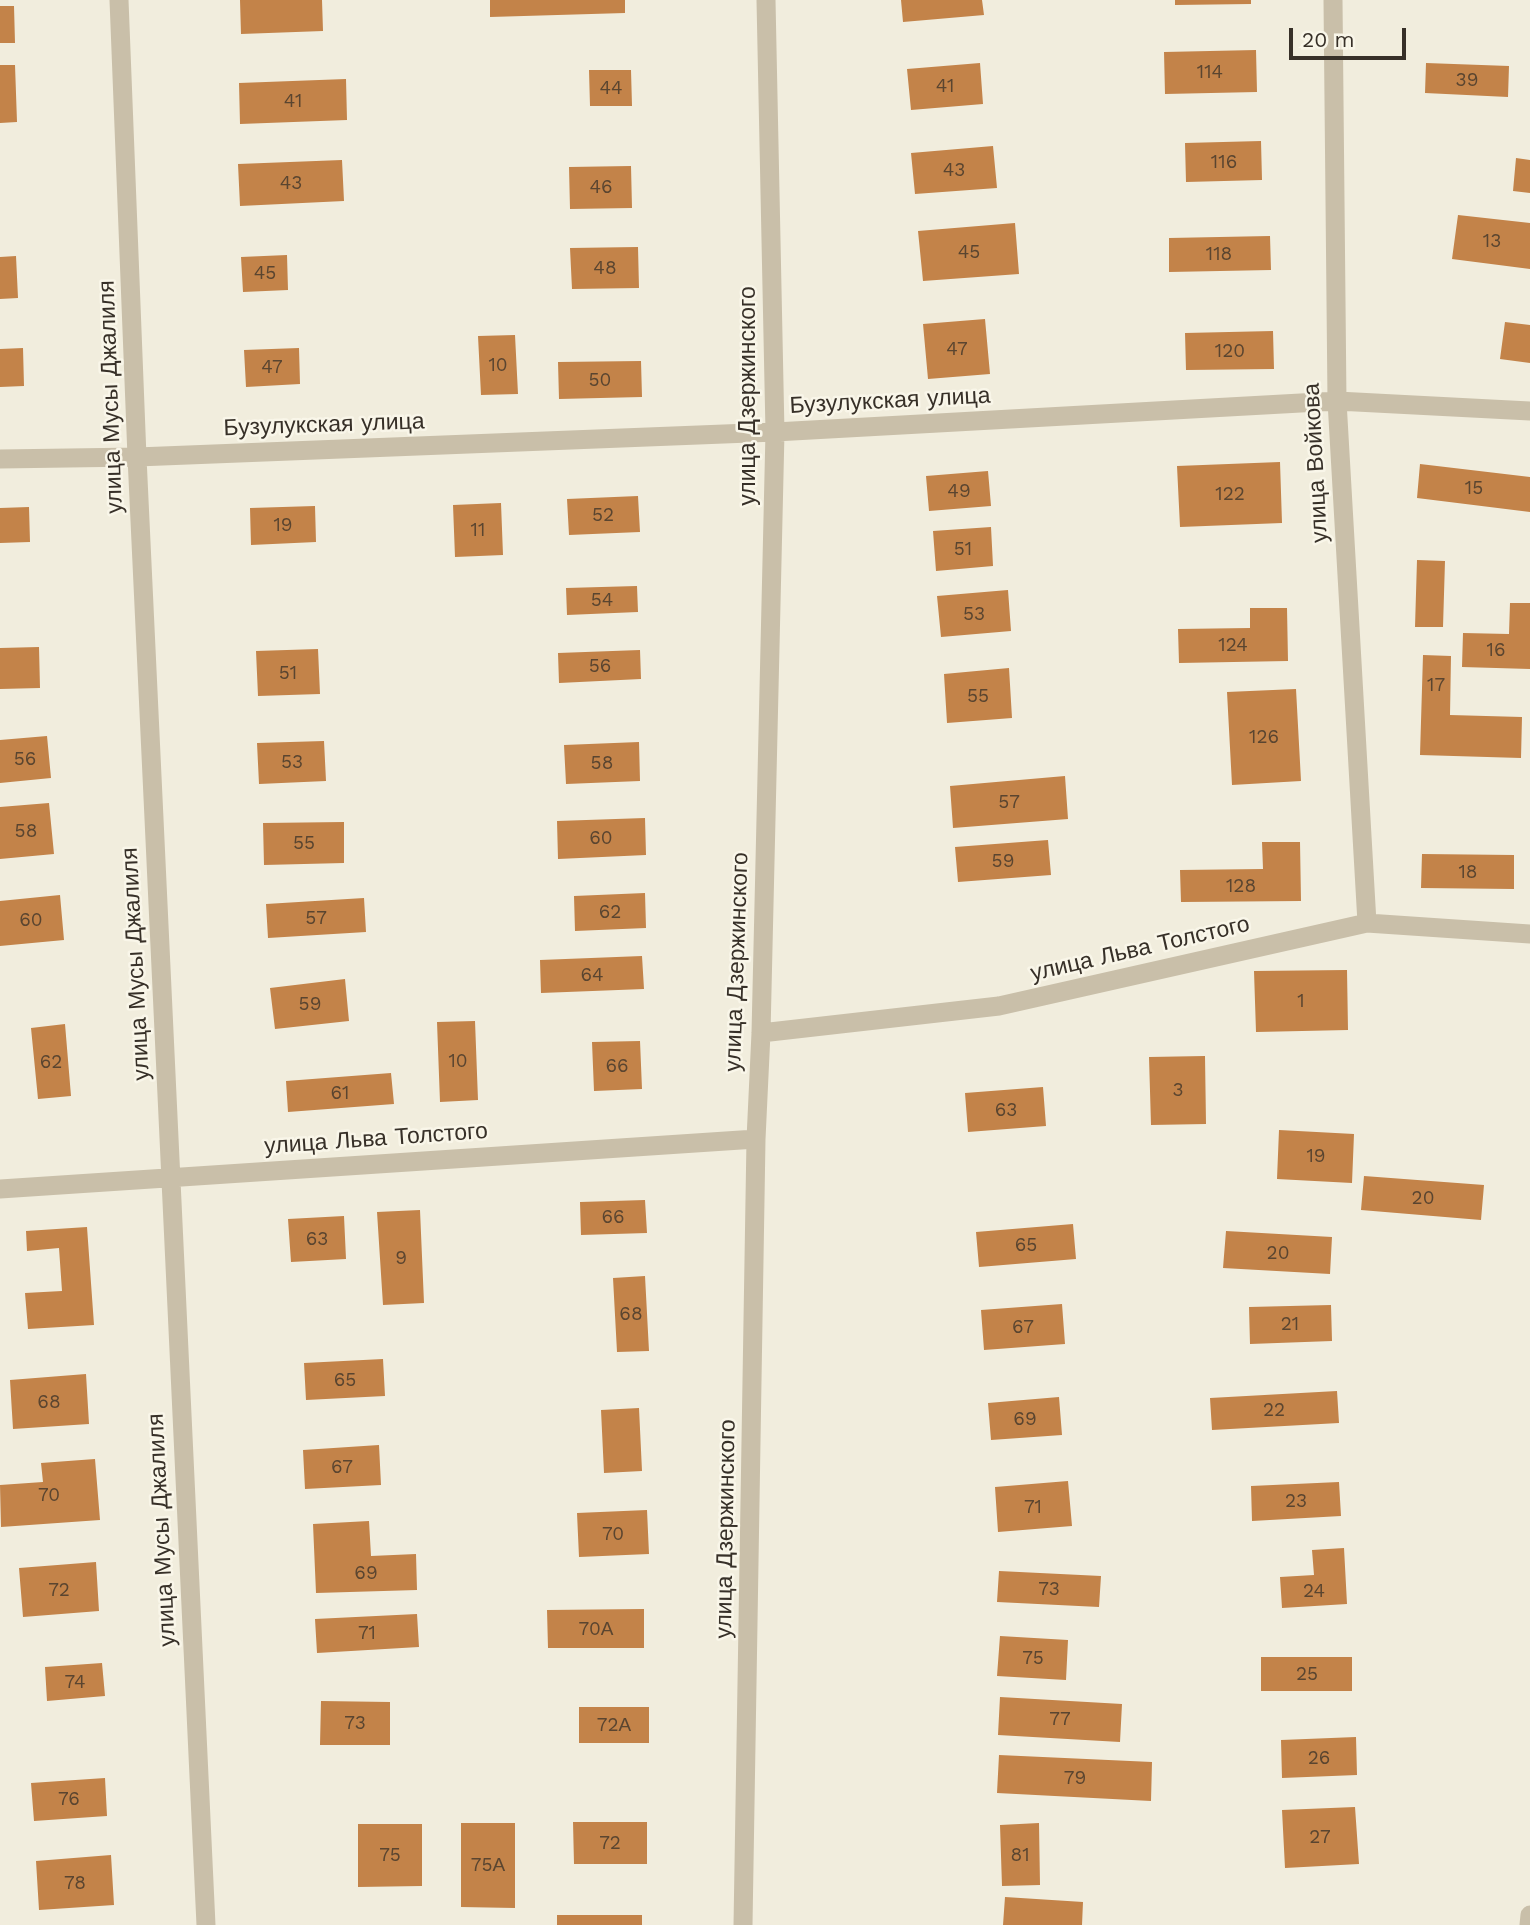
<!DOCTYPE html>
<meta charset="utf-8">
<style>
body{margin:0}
#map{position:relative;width:1530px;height:1925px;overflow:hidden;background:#f1eddd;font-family:"Work Sans",sans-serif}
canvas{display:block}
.scale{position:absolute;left:1289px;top:28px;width:117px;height:32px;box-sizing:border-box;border:4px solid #373028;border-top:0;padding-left:9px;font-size:21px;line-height:24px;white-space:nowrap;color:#373028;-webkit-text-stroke:5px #f9f6e9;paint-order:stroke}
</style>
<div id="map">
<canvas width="1530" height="1925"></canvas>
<div class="scale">20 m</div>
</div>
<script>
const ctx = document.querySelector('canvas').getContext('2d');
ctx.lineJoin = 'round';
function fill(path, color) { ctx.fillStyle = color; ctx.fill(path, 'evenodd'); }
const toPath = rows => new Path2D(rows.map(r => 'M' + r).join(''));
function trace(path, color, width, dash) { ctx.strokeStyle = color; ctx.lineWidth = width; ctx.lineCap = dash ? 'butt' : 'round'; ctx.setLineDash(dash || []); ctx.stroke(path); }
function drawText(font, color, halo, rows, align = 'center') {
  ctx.font = font + ' "Work Sans",sans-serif'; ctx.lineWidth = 5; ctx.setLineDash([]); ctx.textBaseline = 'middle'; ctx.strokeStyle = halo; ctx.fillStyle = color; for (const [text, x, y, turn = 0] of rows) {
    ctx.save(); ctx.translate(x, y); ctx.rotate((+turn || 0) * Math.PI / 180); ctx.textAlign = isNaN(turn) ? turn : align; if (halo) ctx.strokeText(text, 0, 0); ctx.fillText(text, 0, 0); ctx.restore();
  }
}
const building = toPath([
 [240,0,322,0,323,31,241,34],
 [490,0,625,0,625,13,490,17],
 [901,0,982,0,984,15,903,22],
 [1175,0,1251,0,1251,4,1175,5],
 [0,6,14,6,15,43,0,43],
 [1256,50,1257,92,1165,94,1164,52],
 [980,63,983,104,911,110,907,69],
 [1426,63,1509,66,1508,97,1425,93],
 [0,65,15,65,17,122,0,123],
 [589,70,631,70,632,106,590,106],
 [346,79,347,120,240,124,239,83],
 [1261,141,1262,180,1186,182,1185,143],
 [993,146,997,188,915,194,911,153],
 [1516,158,1530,160,1530,193,1513,191],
 [342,160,344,201,240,206,238,164],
 [631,166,632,208,570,209,569,167],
 [1458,215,1530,223,1530,269,1452,259],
 [1015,223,1019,274,923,281,918,231],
 [1270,236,1271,270,1169,272,1169,238],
 [638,247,639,288,572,289,570,248],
 [287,255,288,290,243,292,241,257],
 [16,256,18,298,0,299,0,257],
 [985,319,990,374,928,379,923,324],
 [1505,322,1530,325,1530,363,1500,359],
 [1273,331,1274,369,1186,370,1185,333],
 [515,335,518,394,481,395,478,336],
 [23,348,24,386,0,387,0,349],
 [299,348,300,384,246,387,244,350],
 [641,361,642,397,559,399,558,362],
 [1280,462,1282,523,1180,527,1177,466],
 [1420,464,1530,477,1530,512,1417,498],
 [988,471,991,506,929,511,926,476],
 [638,496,640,532,569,535,567,499],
 [501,503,503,555,455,557,453,505],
 [315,506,316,542,251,545,250,508],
 [29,507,30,542,0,543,0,508],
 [991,527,993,566,936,571,933,531],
 [1417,560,1445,561,1443,627,1415,627],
 [637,586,638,612,567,615,566,588],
 [1008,590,1011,631,941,637,937,596],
 [1510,603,1530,603,1530,669,1462,667,1463,633,1509,634],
 [1250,608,1287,608,1288,661,1179,663,1178,629,1250,628],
 [39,647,40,688,0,689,0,648],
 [318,649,320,694,258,696,256,651],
 [640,650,641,679,559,683,558,653],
 [1423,655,1451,656,1450,715,1522,717,1521,758,1420,755],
 [1009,668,1012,718,947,723,944,674],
 [1296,689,1301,781,1232,785,1227,692],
 [47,736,51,778,0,783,0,740],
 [324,741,326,781,259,784,257,743],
 [639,742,640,781,566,784,564,745],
 [1065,776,1068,819,953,828,950,786],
 [49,803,54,854,0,859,0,807],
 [645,818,646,855,558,859,557,821],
 [344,822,344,863,264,865,263,823],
 [1048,840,1051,875,958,882,955,847],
 [1262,842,1300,842,1301,901,1181,902,1180,870,1263,869],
 [1422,854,1514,855,1514,889,1421,888],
 [645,893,646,928,575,931,574,896],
 [60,895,64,940,0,946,0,901],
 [364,898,366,932,268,938,266,904],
 [642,956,644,989,541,993,540,960],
 [1347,970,1348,1030,1256,1032,1254,971],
 [345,979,349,1021,275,1029,270,988],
 [475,1021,478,1100,440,1102,437,1022],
 [65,1024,71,1096,38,1099,31,1028],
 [640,1041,642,1089,594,1091,592,1042],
 [1205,1056,1206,1124,1151,1125,1149,1057],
 [391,1073,394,1104,288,1112,286,1081],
 [1043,1087,1046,1126,968,1132,965,1093],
 [1279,1130,1354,1134,1352,1183,1277,1179],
 [1364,1176,1484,1185,1481,1220,1361,1210],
 [645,1200,647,1233,581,1235,580,1202],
 [420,1210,424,1303,383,1305,377,1212],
 [344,1216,346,1259,291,1262,288,1219],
 [1073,1224,1076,1259,979,1267,976,1232],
 [87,1227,94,1325,28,1329,25,1293,62,1291,59,1248,27,1251,26,1231],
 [1226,1231,1332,1237,1330,1274,1223,1268],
 [645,1276,649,1351,617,1352,613,1278],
 [1062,1304,1065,1344,984,1350,981,1310],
 [1331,1305,1332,1341,1250,1344,1249,1307],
 [383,1359,385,1396,306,1400,304,1363],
 [86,1374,89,1424,13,1429,10,1380],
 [1337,1391,1339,1423,1212,1430,1210,1398],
 [1059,1397,1062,1435,991,1440,988,1403],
 [639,1408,642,1471,604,1473,601,1410],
 [379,1445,381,1485,305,1489,303,1450],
 [95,1459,100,1520,1,1527,0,1485,43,1482,41,1463],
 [1068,1481,1072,1526,998,1532,995,1487],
 [1339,1482,1341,1516,1252,1521,1251,1486],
 [647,1510,649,1554,579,1557,577,1513],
 [369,1521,371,1556,416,1554,417,1590,316,1593,313,1524],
 [1344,1548,1347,1604,1282,1608,1280,1577,1314,1575,1312,1550],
 [96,1562,99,1611,23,1617,19,1568],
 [999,1571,1101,1576,1099,1607,997,1602],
 [644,1609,644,1648,548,1648,547,1610],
 [417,1614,419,1647,317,1653,315,1619],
 [1000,1636,1068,1640,1066,1680,997,1676],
 [1261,1657,1352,1657,1352,1691,1261,1691],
 [102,1663,105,1696,47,1701,45,1667],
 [1000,1697,1122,1704,1120,1742,998,1735],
 [321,1701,390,1702,390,1745,320,1745],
 [579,1707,649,1707,649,1743,579,1743],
 [1356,1737,1357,1775,1282,1778,1281,1740],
 [999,1755,1152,1762,1151,1801,997,1793],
 [105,1778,107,1816,34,1821,31,1783],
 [1355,1807,1359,1864,1285,1868,1282,1810],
 [573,1822,647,1822,647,1864,574,1864],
 [461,1823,515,1823,515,1908,461,1907],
 [1039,1823,1040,1885,1002,1886,1000,1825],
 [358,1824,422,1824,422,1886,358,1887],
 [111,1855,114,1905,39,1910,36,1861],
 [1005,1897,1083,1902,1082,1925,1003,1925],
 [557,1915,642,1915,642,1925,557,1925]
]);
const minor = toPath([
 [119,0,137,457,206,1925],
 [1333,0,1337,401,1367,923],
 [0,459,137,457,775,432,1337,401,1530,411],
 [761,1033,999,1006,1367,923,1530,934],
 [0,1189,756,1139],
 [743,1925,756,1139,761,1033,775,432,766,0],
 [1529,1925,1530,1915]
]);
const numberNames = [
 ["114",1210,72],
 ["39",1467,80],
 ["41",945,86],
 ["44",611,88],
 ["41",293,101],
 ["116",1224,162],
 ["43",954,170],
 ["43",291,183],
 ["46",601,187],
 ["13",1492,241],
 ["45",969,252],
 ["118",1219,254],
 ["48",605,268],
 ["45",265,273],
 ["47",957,349],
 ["120",1230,351],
 ["10",498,365],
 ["47",272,367],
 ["50",600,380],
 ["15",1474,488],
 ["49",959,491],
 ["122",1230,494],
 ["52",603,515],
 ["19",283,525],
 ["11",478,530],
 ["51",963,549],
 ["54",602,600],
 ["53",974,614],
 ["124",1233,645],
 ["16",1496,650],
 ["56",600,666],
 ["51",288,673],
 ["17",1436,685],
 ["55",978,696],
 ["126",1264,737],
 ["56",25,759],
 ["53",292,762],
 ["58",602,763],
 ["57",1009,802],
 ["58",26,831],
 ["60",601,838],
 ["55",304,843],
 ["59",1003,861],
 ["18",1468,872],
 ["128",1241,886],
 ["62",610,912],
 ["57",316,918],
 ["60",31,920],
 ["64",592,975],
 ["1",1301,1001],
 ["59",310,1004],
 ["10",458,1061],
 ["62",51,1062],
 ["66",617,1066],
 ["3",1178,1090],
 ["61",340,1093],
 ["63",1006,1110],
 ["19",1316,1156],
 ["20",1423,1198],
 ["66",613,1217],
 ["63",317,1239],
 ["65",1026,1245],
 ["20",1278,1253],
 ["9",401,1258],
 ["68",631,1314],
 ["21",1290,1324],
 ["67",1023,1327],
 ["65",345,1380],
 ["68",49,1402],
 ["22",1274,1410],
 ["69",1025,1419],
 ["67",342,1467],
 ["70",49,1495],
 ["23",1296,1501],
 ["71",1033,1507],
 ["70",613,1534],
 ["69",366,1573],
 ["73",1049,1589],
 ["72",59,1590],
 ["24",1314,1591],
 ["70А",596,1629],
 ["71",367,1633],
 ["75",1033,1658],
 ["25",1307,1674],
 ["74",75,1682],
 ["77",1060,1719],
 ["73",355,1723],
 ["72А",614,1725],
 ["26",1319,1758],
 ["79",1075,1778],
 ["76",69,1799],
 ["27",1320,1837],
 ["72",610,1843],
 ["75",390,1855],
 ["81",1020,1855],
 ["75А",488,1865],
 ["78",75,1883]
];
const streetNames = [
 ["улица Дзержинского",748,396,-90],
 ["улица Мусы Джалиля",111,397,-92],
 ["Бузулукская улица",890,401,-3],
 ["Бузулукская улица",324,425,-2],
 ["улица Войкова",1316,463,-93],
 ["улица Льва Толстого",1140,949,-13],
 ["улица Дзержинского",737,962,-88],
 ["улица Мусы Джалиля",136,964,-93],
 ["улица Льва Толстого",376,1139,-4],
 ["улица Дзержинского",726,1529,-89],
 ["улица Мусы Джалиля",162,1530,-93]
];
fill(building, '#c38349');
trace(minor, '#c9bfa9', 19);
drawText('19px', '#5a4530', null, numberNames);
drawText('23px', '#373028', '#f9f6e9', streetNames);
</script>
